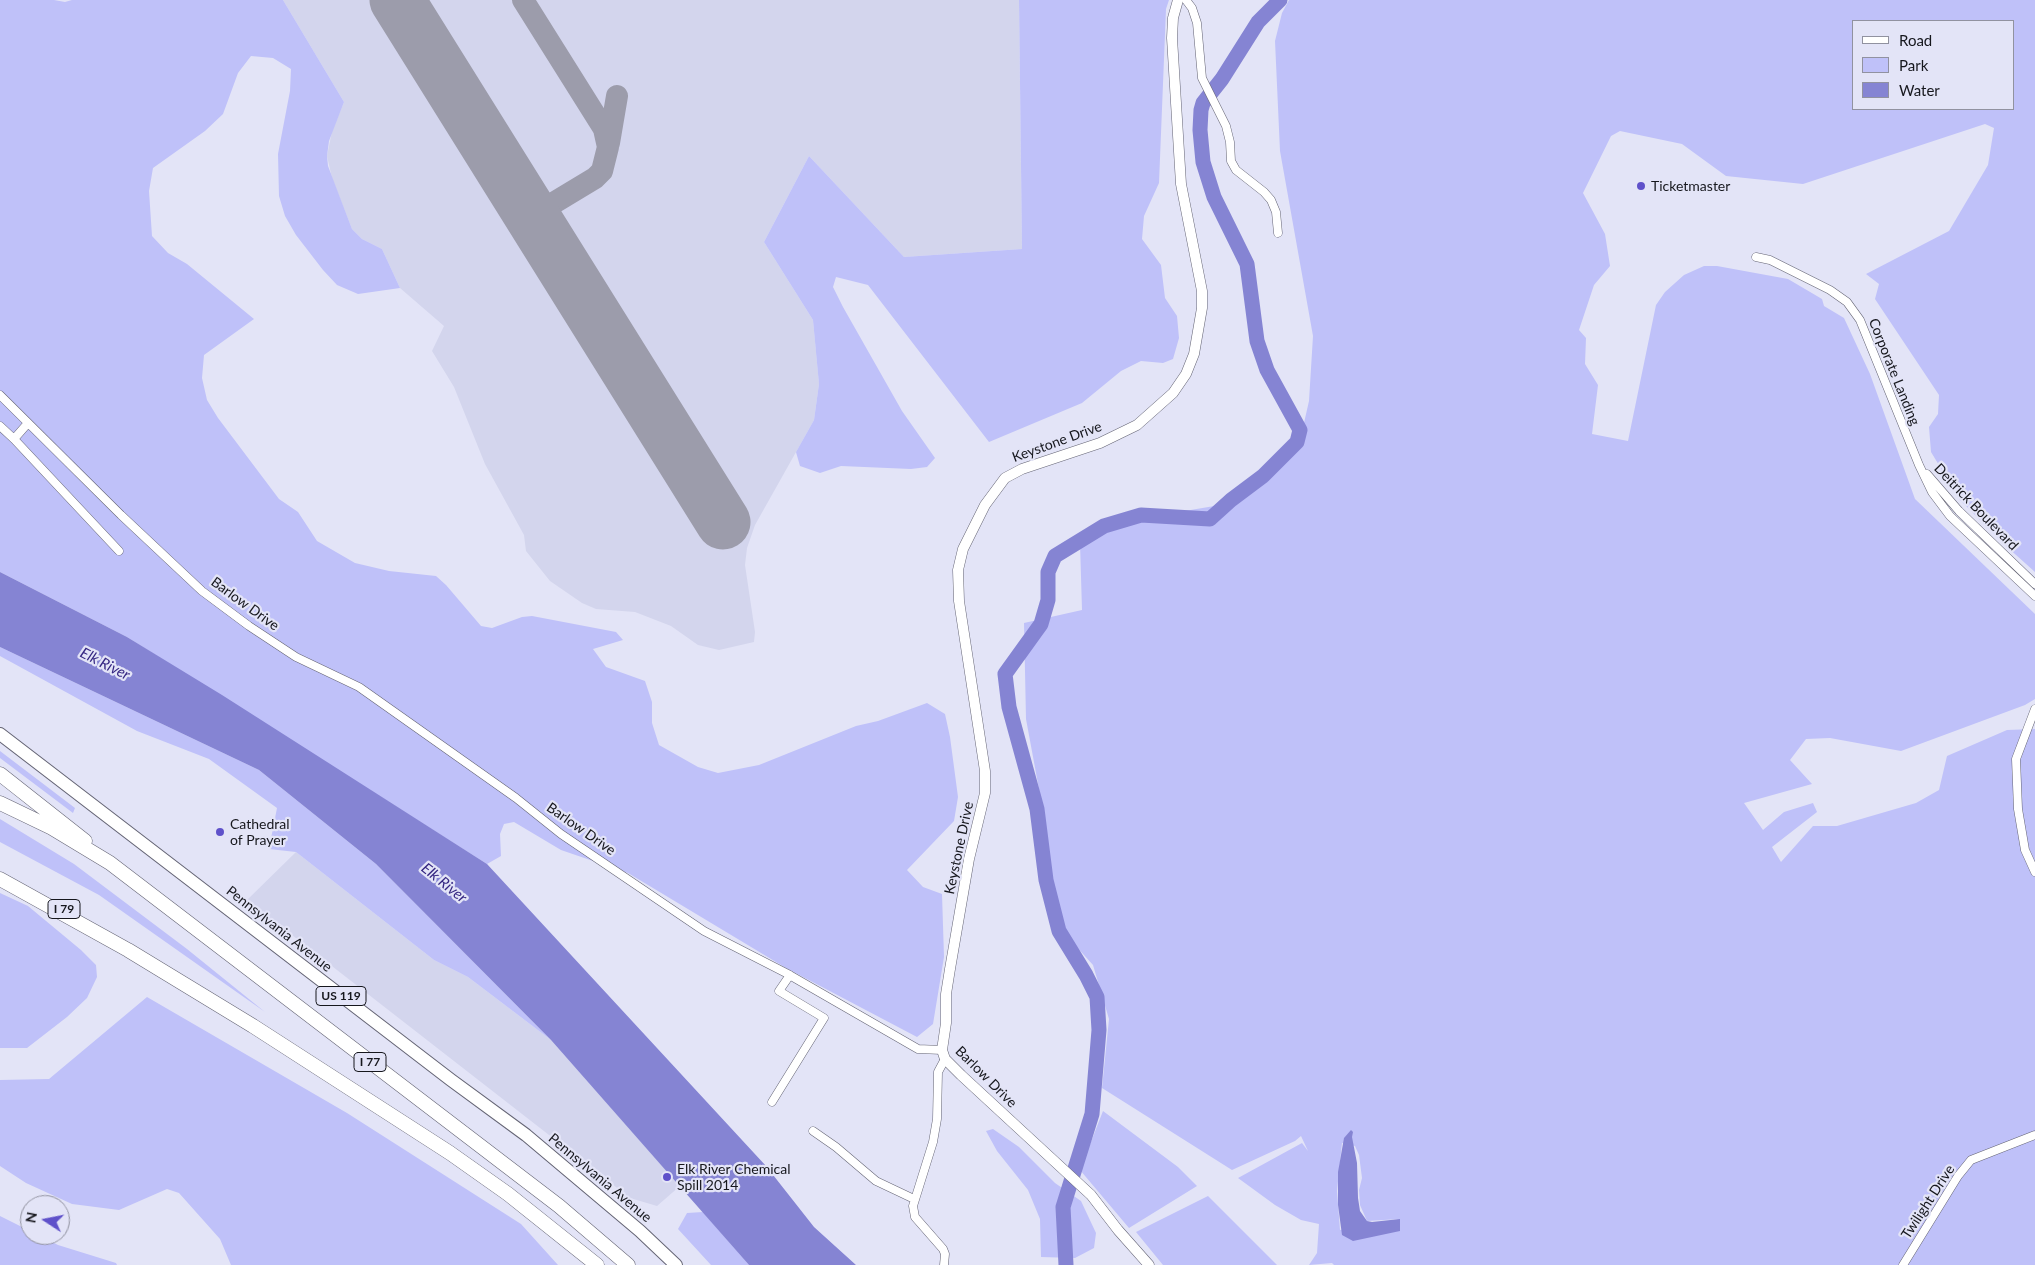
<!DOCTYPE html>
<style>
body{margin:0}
#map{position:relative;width:2035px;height:1265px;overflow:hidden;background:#e3e4f7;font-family:Lato,sans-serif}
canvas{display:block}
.legend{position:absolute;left:1852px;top:20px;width:162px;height:90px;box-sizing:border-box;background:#e3e4f7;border:1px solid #9192a0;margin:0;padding:6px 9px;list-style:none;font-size:15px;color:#16171d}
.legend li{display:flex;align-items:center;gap:10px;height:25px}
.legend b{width:25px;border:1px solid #9192a0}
.north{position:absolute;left:20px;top:1195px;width:50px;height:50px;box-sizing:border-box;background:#e3e4f7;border:1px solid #9192a0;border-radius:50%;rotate:281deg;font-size:14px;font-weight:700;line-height:20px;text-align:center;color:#16171d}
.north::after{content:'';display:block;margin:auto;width:18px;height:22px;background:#5f51ca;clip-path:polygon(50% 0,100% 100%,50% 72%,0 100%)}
</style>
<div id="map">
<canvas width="2035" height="1265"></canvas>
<ul class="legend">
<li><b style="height:6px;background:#fff"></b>Road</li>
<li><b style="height:14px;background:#bfc1f9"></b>Park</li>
<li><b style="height:14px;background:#8584d3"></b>Water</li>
</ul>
<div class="north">N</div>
</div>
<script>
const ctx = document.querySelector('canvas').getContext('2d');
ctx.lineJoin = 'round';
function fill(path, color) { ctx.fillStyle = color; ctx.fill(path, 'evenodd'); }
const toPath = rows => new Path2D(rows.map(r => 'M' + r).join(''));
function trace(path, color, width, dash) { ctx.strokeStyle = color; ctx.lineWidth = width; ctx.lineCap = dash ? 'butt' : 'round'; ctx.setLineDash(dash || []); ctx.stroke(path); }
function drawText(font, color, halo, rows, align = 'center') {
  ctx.font = font + ' Lato,sans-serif'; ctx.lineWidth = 4.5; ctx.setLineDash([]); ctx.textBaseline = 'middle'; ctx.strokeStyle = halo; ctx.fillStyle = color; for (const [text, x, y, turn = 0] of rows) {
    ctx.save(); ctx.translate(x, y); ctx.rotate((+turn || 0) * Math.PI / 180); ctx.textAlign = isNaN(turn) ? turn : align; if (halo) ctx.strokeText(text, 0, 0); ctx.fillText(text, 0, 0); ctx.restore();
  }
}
const built = toPath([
 [283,0,1019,0,1022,249,904,257,809,156,764,242,813,320,819,384,814,420,755,525,747,548,745,565,755,632,754,642,719,650,698,645,671,626,635,612,596,609,582,603,550,581,526,551,524,535,485,464,454,387,432,351,444,326,400,288,382,249,362,239,352,229,332,178,327,156,332,131,344,102],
 [296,852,434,960,468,977,551,1040,680,1186,657,1206,630,1198,247,900]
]);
const green = toPath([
 [0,0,54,0,65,2,72,0,283,0,344,102,329,141,327,156,328,166,352,229,362,239,382,249,400,288,358,294,337,285,323,270,296,235,285,216,279,196,278,154,290,91,291,69,273,58,251,56,238,73,223,114,205,131,153,168,149,191,152,236,168,253,187,264,254,319,204,355,202,378,207,400,218,418,279,499,298,512,317,541,355,563,389,571,436,576,446,585,481,626,492,628,522,617,532,616,616,632,623,640,593,649,606,667,645,681,652,702,652,723,659,745,698,767,718,773,759,765,856,726,878,721,927,703,945,714,950,737,958,797,954,821,907,870,923,887,942,894,944,957,933,1024,917,1037,786,968,628,873,561,850,514,822,504,824,500,834,501,856,487,864,127,637,0,572],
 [1019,0,1169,0,1166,9,1159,183,1144,216,1142,239,1161,265,1165,298,1177,316,1179,338,1173,359,1163,363,1141,361,1121,371,1082,403,989,442,868,285,836,277,833,287,843,307,902,411,935,458,927,467,911,469,841,466,820,473,800,466,796,452,814,420,819,384,813,320,764,242,809,156,904,257,1022,249],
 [1289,0,2035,0,2035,572,2006,546,1960,500,1931,452,1929,427,1938,414,1939,395,1875,299,1879,284,1866,274,1949,231,1988,165,1994,128,1985,124,1803,184,1726,176,1682,144,1620,131,1611,136,1583,193,1605,234,1610,266,1594,285,1579,330,1586,338,1585,364,1598,385,1592,434,1628,441,1656,305,1665,292,1684,275,1704,266,1717,266,1788,279,1822,299,1824,306,1844,318,1870,374,1915,499,2035,614,2035,699,2025,705,1901,751,1830,738,1806,739,1790,760,1812,784,1744,803,1763,830,1784,812,1813,803,1817,812,1772,847,1781,862,1813,826,1837,826,1916,803,1939,790,1947,756,2007,730,2035,729,2035,1265,1334,1265,1332,1263,1309,1265,1317,1253,1319,1224,1301,1220,1275,1205,1238,1178,1302,1143,1308,1151,1301,1136,1295,1141,1232,1170,1102,1088,1109,1019,1093,965,1066,935,1051,893,1041,800,1026,719,1024,623,1082,610,1080,543,1124,515,1167,514,1232,503,1263,478,1301,436,1309,401,1313,336,1280,151,1275,41,1282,13],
 [1854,21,2014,21,2014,109,1854,109],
 [1342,1143,1355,1146,1359,1155,1362,1178,1359,1190,1360,1205,1367,1221,1400,1219,1340,1230,1337,1191],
 [0,647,259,770,376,864,551,1040,468,977,434,960,296,852,269,849,277,808,209,759,137,731,0,656],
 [0,751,75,808,73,813,0,758],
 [0,819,74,864,187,949,265,1012,99,895,0,842],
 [0,893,28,906,81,950,96,965,97,977,87,998,67,1017,27,1048,0,1048],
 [147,997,347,1113,521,1224,558,1265,231,1265,220,1239,179,1193,167,1189,119,1210,72,1204,26,1183,0,1166,0,1080,49,1079],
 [1103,1111,1178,1167,1197,1186,1129,1228,1080,1170],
 [993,1129,1019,1147,1055,1183,1081,1201,1096,1233,1094,1248,1075,1258,1041,1257,1040,1219,1028,1190,997,1151,986,1131],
 [1208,1196,1277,1265,1163,1265,1136,1232],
 [703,1212,749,1265,711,1265,678,1229,687,1213],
 [0,1216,30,1231,30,1235,38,1235,58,1245,116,1263,117,1265,0,1265]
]);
const water = toPath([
 [0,572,127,637,222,695,487,864,766,1166,814,1227,856,1265,749,1265,551,1040,376,864,259,770,0,647],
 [1351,1130,1353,1132,1352,1137,1357,1163,1358,1198,1360,1211,1367,1221,1372,1222,1400,1219,1400,1231,1353,1241,1342,1235,1338,1205,1338,1172,1344,1138]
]);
const river = toPath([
 [1066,1265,1063,1207,1092,1114,1099,1030,1097,997,1086,975,1059,931,1046,880,1037,809,1009,707,1005,674,1041,624,1048,600,1048,572,1055,556,1104,526,1141,515,1210,519,1231,500,1263,476,1297,442,1300,430,1267,370,1257,341,1247,264,1214,197,1203,162,1200,130,1201,110,1203,103,1222,79,1258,22,1280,0]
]);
const taxiway = toPath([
 [523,0,604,129,608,147,602,171,595,178,532,216],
 [609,143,617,96]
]);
const runway = toPath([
 [397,0,723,522]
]);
const minor = toPath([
 [1186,0,1192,8,1197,23,1202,78,1226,126,1230,142,1231,161,1236,170,1264,192,1271,200,1276,212,1278,233],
 [1756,257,1770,260,1830,290,1847,302,1860,320,1919,465,1932,492,1950,516,2035,596],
 [0,395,121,515,202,591,249,626,296,657,359,687,516,798,561,834,704,931,786,973,918,1049,942,1050],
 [0,426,14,439,119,551],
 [14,439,28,423],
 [1927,474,1959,511,2035,584],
 [2035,709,2016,759,2018,809,2025,850,2035,872],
 [772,1102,824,1018,779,991,790,975],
 [813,1131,836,1147,876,1181,914,1199],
 [944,1265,945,1254,943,1249,915,1217,913,1206,933,1142,937,1119,938,1072,945,1059],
 [1903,1265,1958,1176,1971,1160,2035,1135]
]);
const tertiary = toPath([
 [1149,1265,1118,1230,1091,1195,961,1075,945,1059,942,1050,946,1023,946,994,950,969,969,859,985,793,985,771,959,601,958,570,963,549,985,505,1005,478,1022,469,1100,443,1137,425,1173,393,1186,374,1194,354,1202,308,1202,291,1181,184,1172,38,1173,18,1178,0]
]);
const primary = toPath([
 [0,734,451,1080,526,1135,640,1231,676,1265]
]);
const motorway = toPath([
 [0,774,85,841],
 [0,803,52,828,110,863,559,1206,628,1265],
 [0,879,128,950,253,1026,450,1153,508,1194,597,1265]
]);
const markers = [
 [1641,186,5,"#5f51ca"],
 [220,832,5,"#5f51ca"],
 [667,1177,5,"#5f51ca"]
];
const shields = [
 [64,909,32],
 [341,996,50],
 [370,1062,32]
];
const shieldNames = [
 ["I 79",64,909],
 ["US 119",341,996],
 ["I 77",370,1062]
];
const poiNames = [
 ["Ticketmaster",1651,186],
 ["Cathedral",230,824],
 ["of Prayer",230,840],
 ["Elk River Chemical",677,1169],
 ["Spill 2014",677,1185]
];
const streetNames = [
 ["Corporate Landing",1894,372,68],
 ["Keystone Drive",1057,442,-20],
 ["Deitrick Boulevard",1976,507,46],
 ["Barlow Drive",245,604,36],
 ["Barlow Drive",581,829,35],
 ["Keystone Drive",959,848,-78],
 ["Pennsylvania Avenue",279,929,38],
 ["Barlow Drive",986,1077,45],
 ["Pennsylvania Avenue",600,1178,40],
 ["Twilight Drive",1928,1202,-57]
];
const waterNames = [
 ["Elk River",105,664,27],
 ["Elk River",444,883,39]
];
fill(built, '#d3d5ed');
fill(green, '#bfc1f9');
fill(water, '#8584d3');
trace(river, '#8584d3', 15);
trace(taxiway, '#9c9cab', 22);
trace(runway, '#9c9cab', 55);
trace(minor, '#646474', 9);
trace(tertiary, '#646474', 11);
trace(primary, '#646474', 14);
trace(motorway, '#646474', 15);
trace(minor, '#fff', 8);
trace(tertiary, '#fff', 10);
trace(primary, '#fff', 12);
trace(motorway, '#fff', 14);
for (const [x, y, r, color] of markers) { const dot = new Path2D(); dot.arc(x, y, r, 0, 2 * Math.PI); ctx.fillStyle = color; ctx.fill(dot); trace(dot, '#e3e4f7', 2); }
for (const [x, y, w] of shields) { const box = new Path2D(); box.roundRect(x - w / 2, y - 9.5, w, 19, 4); ctx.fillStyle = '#e3e4f7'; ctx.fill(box); trace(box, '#16171d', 1); }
drawText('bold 12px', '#16171d', null, shieldNames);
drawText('14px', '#16171d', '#e3e4f7', poiNames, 'left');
drawText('14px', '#16171d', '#e3e4f7', streetNames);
drawText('italic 15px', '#352682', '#e3e4f7', waterNames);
</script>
